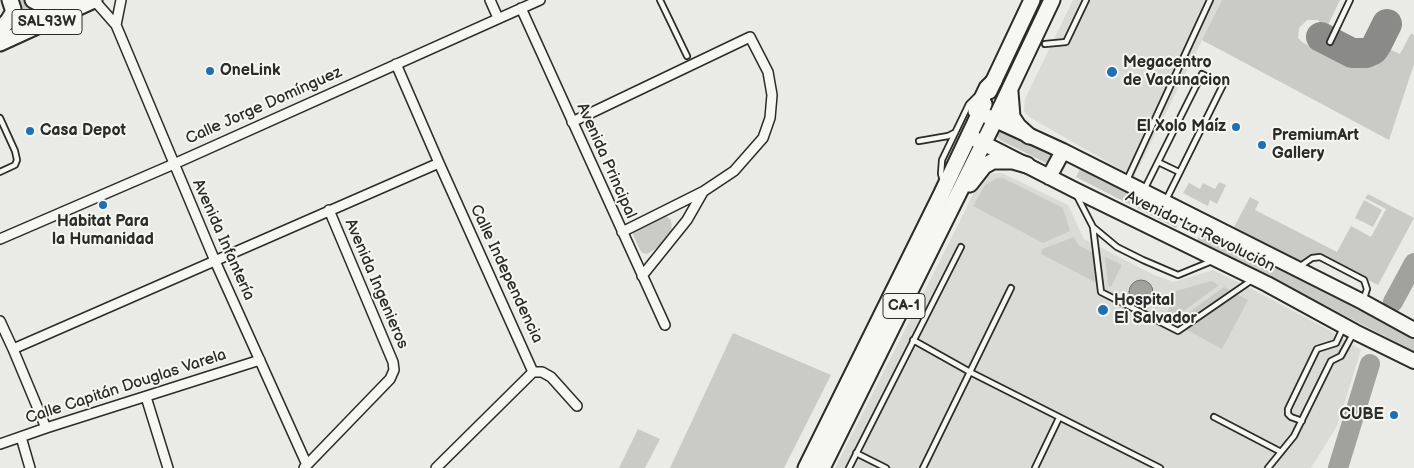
<!DOCTYPE html>
<meta charset="utf-8">
<style>
body{margin:0}
canvas{display:block;background:#eaeae6}
</style>
<canvas width="1414" height="468"></canvas>
<script>
const ctx = document.querySelector('canvas').getContext('2d');
ctx.lineJoin = 'round';
function fill(path, color) { ctx.fillStyle = color; ctx.fill(path, 'evenodd'); }
const toPath = rows => new Path2D(rows.map(r => 'M' + r).join(''));
function trace(path, color, width, dash) { ctx.strokeStyle = color; ctx.lineWidth = width; ctx.lineCap = dash ? 'butt' : 'round'; ctx.setLineDash(dash || []); ctx.stroke(path); }
function drawText(font, color, halo, rows, align = 'center') {
  ctx.font = font + ' "Balsamiq Sans",sans-serif'; ctx.lineWidth = 4; ctx.setLineDash([]); ctx.textBaseline = 'middle'; ctx.strokeStyle = halo; ctx.fillStyle = color; for (const [text, x, y, turn = 0] of rows) {
    ctx.save(); ctx.translate(x, y); ctx.rotate((+turn || 0) * Math.PI / 180); ctx.textAlign = isNaN(turn) ? turn : align; if (halo) ctx.strokeText(text, 0, 0); ctx.fillText(text, 0, 0); ctx.restore();
  }
}
const built = toPath([
 [1073,0,1222,0,1134,177,1029,117,1024,111,1025,99],
 [994,173,1002,173,1068,205,1084,239,1154,275,1174,282,1213,270,1252,289,1329,330,1361,350,1337,426,1311,468,835,468,959,223,980,179]
]);
const green = toPath([
 [18,0,24,0,26,4,33,10,49,14,12,30,11,28,20,18,21,10],
 [1222,0,1340,0,1328,25,1325,28,1318,20,1307,20,1299,28,1298,38,1302,42,1309,46,1320,44,1358,62,1367,62,1375,58,1382,53,1385,47,1400,54,1411,33,1414,35,1414,64,1389,140,1202,40],
 [1004,129,1052,154,1052,159,1050,162,1046,163,1000,140,998,137,999,133],
 [1081,167,1181,218,1176,228,1076,177],
 [997,178,1003,178,1063,208,1070,231,1043,243,973,206,985,185],
 [1219,182,1226,185,1217,204,1210,200,1208,206,1183,193,1189,183,1200,189,1203,183,1215,189],
 [1368,194,1414,218,1378,285,1317,254,1302,262,1234,227,1250,197,1259,202,1255,210,1337,252,1351,226,1371,237,1386,209,1365,198],
 [1364,200,1382,210,1373,227,1355,218],
 [661,216,666,216,671,220,672,232,669,238,664,244,647,254,643,253,640,250,633,234,637,228],
 [1203,229,1414,338,1414,351,1197,240],
 [1074,237,1078,245,1095,254,1099,284,1041,254,1042,249],
 [1105,257,1122,265,1111,287,1108,285],
 [1211,281,1219,285,1170,321,1165,318,1176,291],
 [1224,287,1248,300,1222,349,1174,323],
 [733,333,831,375,784,468,670,468],
 [638,429,660,439,645,468,619,468]
]);
const water = toPath([
 '1129 292a12 12 0 1 1 24 0a12 12 0 1 1-24 0Z'
]);
const river = toPath([
 [1393,302,1414,263],
 [1338,468,1370,364]
]);
const taxiway = toPath([
 [1321,37,1352,53,1366,53,1373,50,1377,44,1387,24]
]);
const service = toPath([
 [660,0,687,56],
 [1330,42,1350,0],
 [1045,44,1066,42,1086,0],
 [0,118,15,151,17,160,15,165,0,172],
 [919,141,948,136,954,133],
 [1158,162,1179,172],
 [1127,180,1210,0],
 [943,181,941,174,942,160,969,104,976,97],
 [1144,190,1202,74,1223,85,1166,200],
 [1077,196,1093,227,1117,247,1143,260,1178,275,1212,261],
 [1093,227,1101,292,1178,331,1252,280],
 [1299,267,1312,258,1320,257,1364,280,1367,289,1363,301],
 [913,340,970,372,1160,468],
 [1214,417,1281,452],
 [1302,421,1291,417,1288,414,1288,409,1317,349,1336,343,1343,328],
 [856,453,886,468],
 [849,468,961,247],
 [923,468,1011,288],
 [1035,468,1059,418],
 [1268,468,1294,436,1331,361,1341,356,1353,334]
]);
const minor = toPath([
 [94,0,116,25,215,261,307,465],
 [490,0,498,18],
 [521,8,665,325],
 [116,25,121,0],
 [396,64,439,163,533,372],
 [572,122,750,37,768,72,772,95,770,118,763,138,734,171,704,191,622,232],
 [0,239,174,164,540,0],
 [642,276,687,220,703,192],
 [0,321,13,349,46,428],
 [13,349,439,163],
 [533,372,542,372,551,377,577,406],
 [146,397,168,468],
 [21,437,30,468],
 [0,444,46,428,260,360],
 [304,468,390,379,394,370,393,362,329,210],
 [436,468,533,372]
]);
const secondary = toPath([
 [980,113,1063,151,1363,302,1414,330],
 [973,138,1075,190,1267,284,1355,332,1414,361],
 [1049,177,1063,151]
]);
const primary = toPath([
 [989,91,1032,0],
 [1010,92,1012,117,1018,126,1029,136],
 [995,120,1052,0]
]);
const trunk = toPath([
 [33,0,45,6,53,6,69,0],
 [0,29,8,21,13,13,13,9,10,0],
 [0,43,94,0],
 [976,111,987,88,994,81],
 [970,184,984,166,993,161,1013,161,1027,165],
 [806,468,941,195,984,104],
 [822,468,995,120]
]);
const markers = [
 [210,71,5,"#1f6fb2"],
 [1112,72,6,"#1f6fb2"],
 [1236,127,5,"#1f6fb2"],
 [30,131,5,"#1f6fb2"],
 [1262,145,5,"#1f6fb2"],
 [103,205,5,"#1f6fb2"],
 [1103,310,6,"#1f6fb2"],
 [1394,415,5,"#1f6fb2"]
];
const shields = [
 [47,22,70],
 [904,306,42]
];
const shieldNames = [
 ["SAL93W",47,22],
 ["CA-1",904,306]
];
const poiNames = [
 ["Megacentro",1123,63],
 ["de Vacunacion",1123,81],
 ["OneLink",220,71],
 ["El Xolo Maíz",1226,127,"right"],
 ["Casa Depot",40,131],
 ["PremiumArt",1272,136],
 ["Gallery",1272,154],
 ["Habitat Para",103,222,"center"],
 ["la Humanidad",103,240,"center"],
 ["Hospital",1114,301],
 ["El Salvador",1114,319],
 ["CUBE",1384,415,"right"]
];
const streetNames = [
 ["Calle Jorge Domínguez",264,106,-24],
 ["Avenida Principal",606,161,66],
 ["Avenida La Revolución",1200,232,26],
 ["Avenida Infantería",223,240,66],
 ["Calle Independencia",506,274,65],
 ["Avenida Ingenieros",376,284,67],
 ["Calle Capitán Douglas Varela",126,387,-18]
];
fill(built, '#dadad6');
fill(green, '#cacac7');
fill(water, '#a1a19e');
trace(water, '#727270', 1);
trace(river, '#a1a19e', 20);
trace(taxiway, '#8a8a88', 30);
trace(service, '#2b2b2b', 8);
trace(minor, '#2b2b2b', 12);
trace(secondary, '#2b2b2b', 18);
trace(primary, '#2b2b2b', 19);
trace(trunk, '#2b2b2b', 19);
trace(service, '#f6f6f2', 4.5);
trace(minor, '#f6f6f2', 9);
trace(secondary, '#f6f6f2', 14);
trace(primary, '#f6f6f2', 15);
trace(trunk, '#f6f6f2', 15);
for (const [x, y, r, color] of markers) { const dot = new Path2D(); dot.arc(x, y, r, 0, 2 * Math.PI); ctx.fillStyle = color; ctx.fill(dot); trace(dot, '#f6f6f2', 2); }
for (const [x, y, w] of shields) { const box = new Path2D(); box.roundRect(x - w / 2, y - 12.5, w, 25, 4); ctx.fillStyle = '#f6f6f2'; ctx.fill(box); trace(box, '#2b2b2b', 1); }
drawText('bold 15px', '#2b2b2b', null, shieldNames);
drawText('bold 16px', '#2b2b2b', '#f6f6f2', poiNames, 'left');
drawText('16px', '#2b2b2b', '#f6f6f2', streetNames);
</script>
